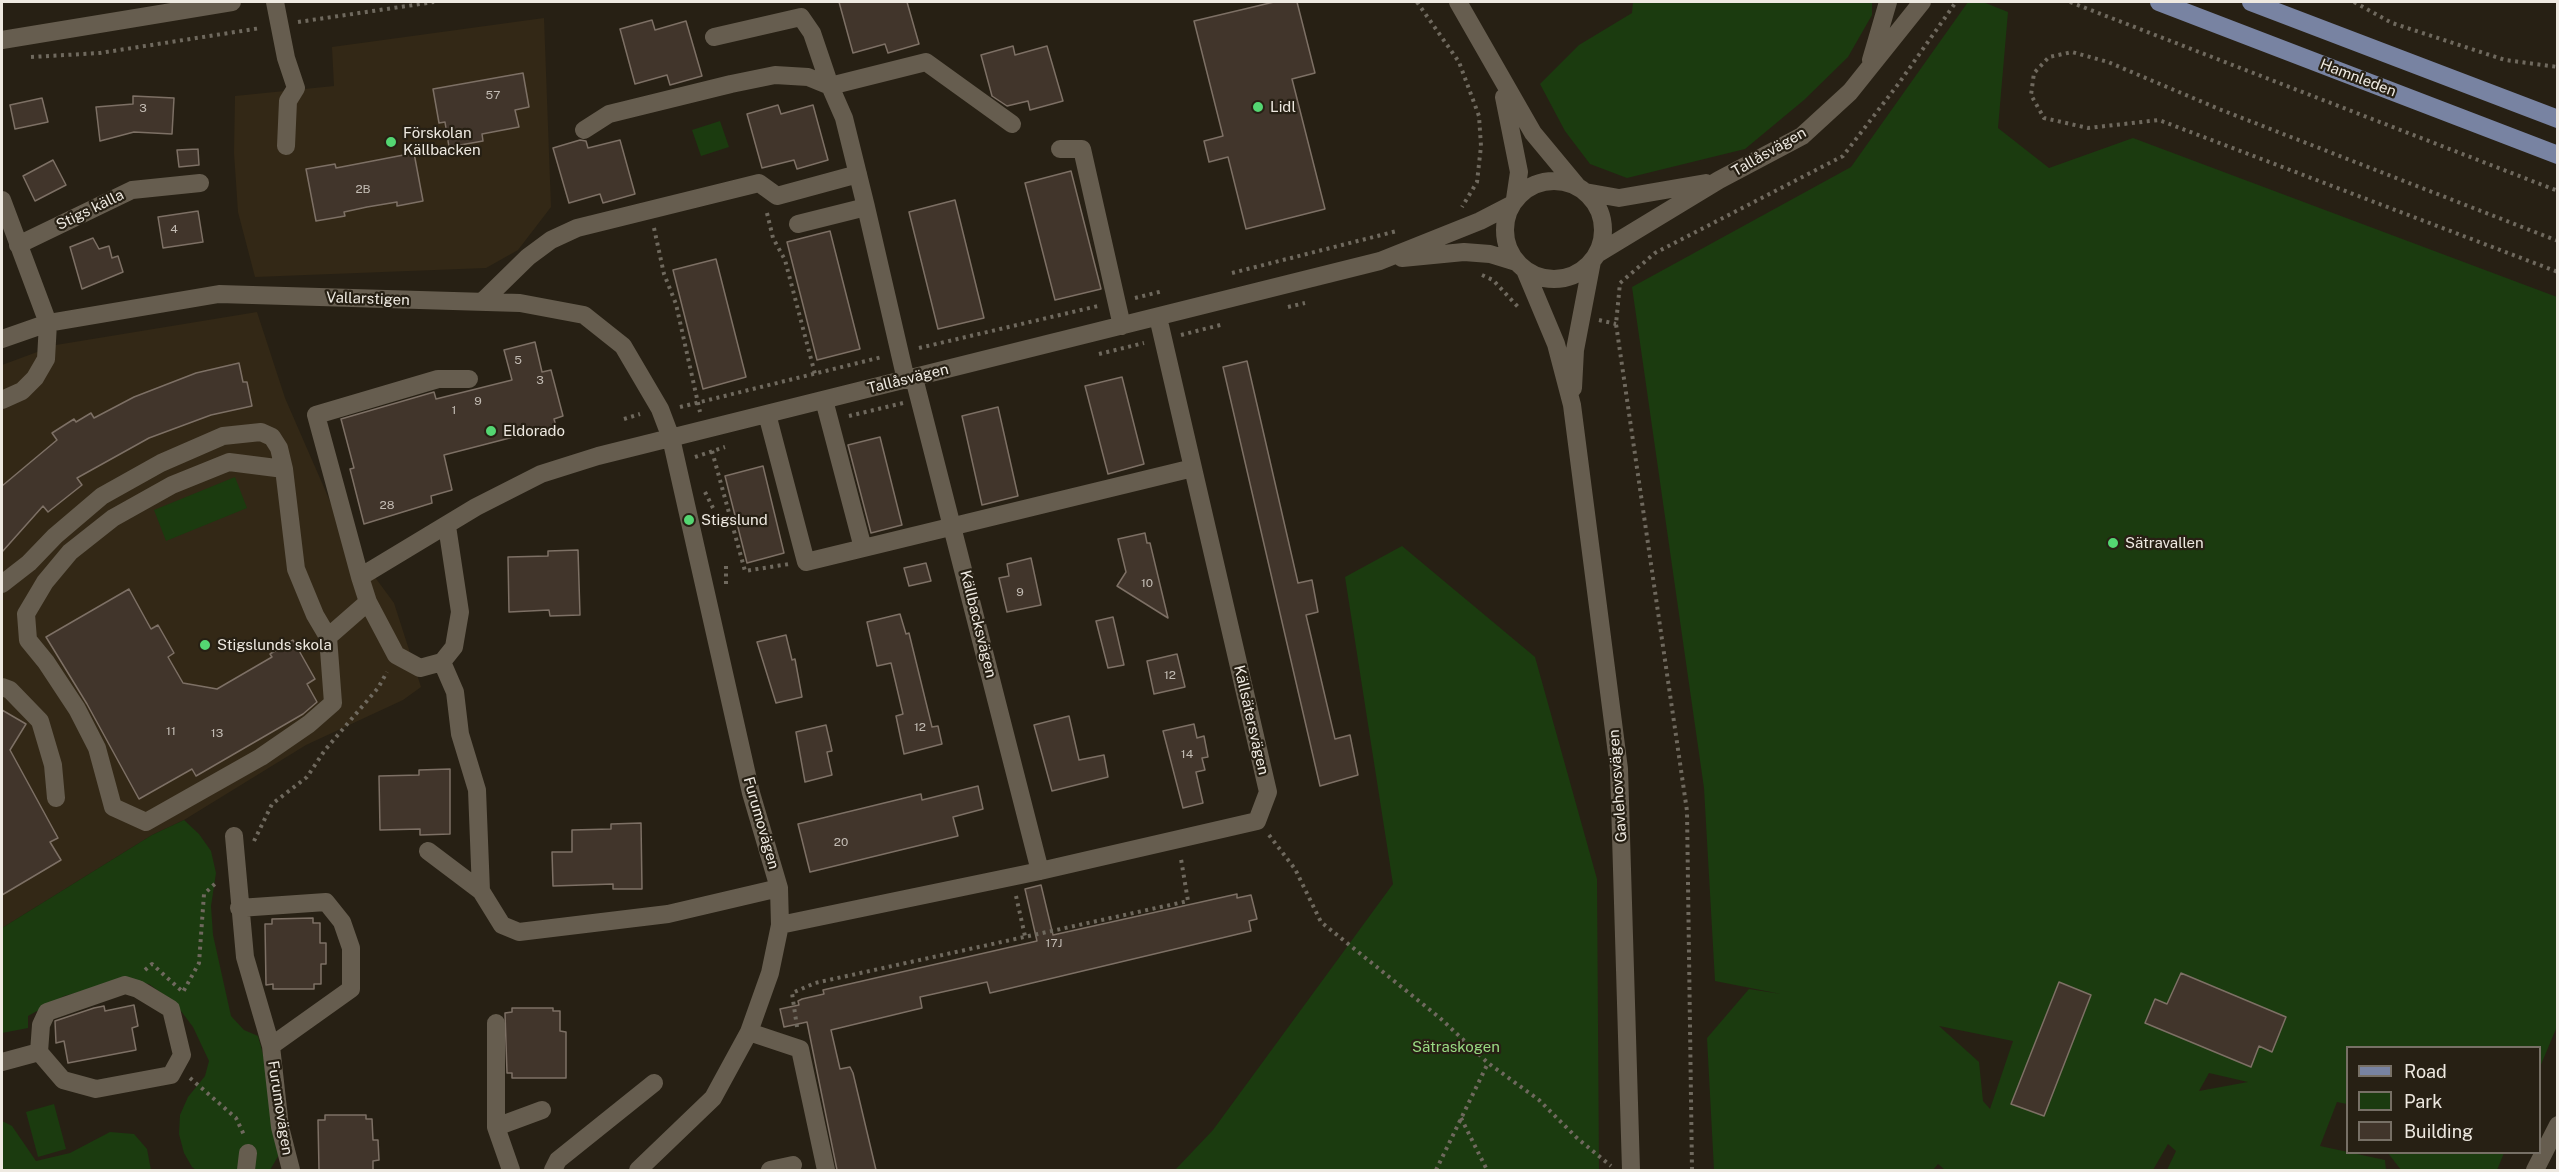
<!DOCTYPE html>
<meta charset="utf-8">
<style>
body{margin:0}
#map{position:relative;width:2559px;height:1172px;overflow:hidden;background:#272014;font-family:"Public Sans",sans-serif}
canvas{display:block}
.frame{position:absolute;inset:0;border:3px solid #eee9e1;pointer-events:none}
.legend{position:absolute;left:2346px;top:1046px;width:195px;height:108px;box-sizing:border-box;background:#272014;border:2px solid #777066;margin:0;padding:8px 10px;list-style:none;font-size:18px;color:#eee9e1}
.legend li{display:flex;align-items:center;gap:12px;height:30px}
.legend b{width:30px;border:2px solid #777066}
</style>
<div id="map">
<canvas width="2559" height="1172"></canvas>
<div class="frame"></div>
<ul class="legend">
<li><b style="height:8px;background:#7883a2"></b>Road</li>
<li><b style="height:16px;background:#1b3b0f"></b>Park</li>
<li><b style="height:16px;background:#41352b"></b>Building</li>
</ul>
</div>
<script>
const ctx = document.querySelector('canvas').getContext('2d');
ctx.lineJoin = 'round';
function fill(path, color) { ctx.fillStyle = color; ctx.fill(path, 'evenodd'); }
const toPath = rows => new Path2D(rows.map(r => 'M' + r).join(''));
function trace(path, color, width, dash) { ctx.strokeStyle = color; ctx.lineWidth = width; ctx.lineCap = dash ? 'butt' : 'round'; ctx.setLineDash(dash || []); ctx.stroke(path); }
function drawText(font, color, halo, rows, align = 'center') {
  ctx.font = font + ' "Public Sans",sans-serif'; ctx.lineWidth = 4.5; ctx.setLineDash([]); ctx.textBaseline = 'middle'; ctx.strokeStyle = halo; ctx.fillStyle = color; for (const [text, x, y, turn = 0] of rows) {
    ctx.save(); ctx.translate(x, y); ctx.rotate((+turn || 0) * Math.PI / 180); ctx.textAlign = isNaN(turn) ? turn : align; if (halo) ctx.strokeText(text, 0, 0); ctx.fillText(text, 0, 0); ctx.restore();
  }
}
const built = toPath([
 [544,18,551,207,518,250,486,268,255,277,238,212,234,153,235,96,334,86,332,47],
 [257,312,285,398,346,538,394,603,421,687,403,700,306,745,184,820,152,835,2,928,2,365,56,345]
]);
const green = toPath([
 [1633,2,1872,2,1872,15,1848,57,1804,100,1745,149,1627,178,1590,164,1565,131,1540,84,1579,45,1632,13],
 [1968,2,1983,2,2008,12,1998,128,2049,168,2133,138,2557,297,2558,1024,2540,1067,2540,1048,2348,1048,2347,1104,2337,1102,2320,1146,2385,1160,2386,1170,2167,1170,2176,1151,2168,1144,2153,1170,1945,1170,1938,1164,1933,1170,1714,1170,1707,1038,1749,989,1781,994,1715,981,1704,788,1632,287,1851,167],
 [1939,1026,2013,1041,1990,1109,1983,1101,1979,1062],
 [2209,1073,2248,1082,2199,1091],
 [720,121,729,147,701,156,692,130],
 [235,477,247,508,166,541,154,510],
 [1402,546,1535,657,1597,879,1599,1170,1175,1170,1213,1130,1393,884,1345,577],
 [184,820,199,834,211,851,216,873,211,906,213,935,231,1016,244,1030,258,1036,264,1058,280,1153,270,1170,196,1170,192,1167,184,1153,179,1134,180,1115,188,1097,205,1076,209,1061,193,1027,175,1003,149,984,121,981,64,996,28,1016,28,1028,2,1033,2,928,152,835],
 [54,1104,66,1149,38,1157,26,1112],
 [2,1121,12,1126,36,1161,70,1153,110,1132,134,1134,147,1149,151,1170,2,1170],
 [2388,1153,2504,1153,2497,1170,2401,1170]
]);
const building = toPath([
 [839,2,907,2,919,44,888,53,885,44,853,53,839,2],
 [1274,2,1297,2,1315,73,1292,79,1325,209,1246,229,1228,157,1209,162,1204,141,1223,136,1194,21,1274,2],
 [652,20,655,30,686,21,702,76,670,85,667,75,635,84,620,29,652,20],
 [1013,46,1015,55,1047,46,1063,101,1030,110,1028,101,1007,106,992,96,981,55,1013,46],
 [523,73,529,107,515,110,519,127,482,134,483,141,449,147,445,122,439,123,433,89,523,73],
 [133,96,174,98,172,134,134,132,100,141,96,107,133,104,133,96],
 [42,98,48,122,15,129,10,105,42,98],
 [778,105,781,114,813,105,828,160,797,169,794,160,762,168,747,114,778,105],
 [580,140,586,141,588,148,620,140,635,194,603,203,600,194,569,203,553,148,580,140],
 [198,149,199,165,179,167,177,150,198,149],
 [414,153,423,201,397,206,397,202,367,207,344,212,345,216,316,221,306,169,335,164,336,168,414,153],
 [53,160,66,185,35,201,23,176,53,160],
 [1071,171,1101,289,1055,300,1025,183,1071,171],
 [955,200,984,318,938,329,909,212,955,200],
 [198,211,203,242,163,248,158,217,198,211],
 [830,231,860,349,817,360,787,242,830,231],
 [93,238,99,249,109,246,112,258,118,256,123,272,82,289,70,247,93,238],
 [716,259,746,377,703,389,673,270,716,259],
 [535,342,542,372,551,370,563,416,554,419,556,426,444,455,452,490,431,496,432,503,364,524,350,469,354,468,341,419,434,392,436,399,512,380,504,350,535,342],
 [1247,361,1298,583,1312,580,1318,612,1306,615,1335,739,1350,735,1358,775,1320,786,1223,367,1247,361],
 [239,363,243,382,247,382,252,406,211,415,149,438,77,478,82,485,48,512,43,506,2,552,2,486,57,440,52,433,74,419,76,422,91,413,94,418,134,397,196,373,239,363],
 [1122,377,1144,464,1108,474,1085,386,1122,377],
 [998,407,1018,496,982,505,962,416,998,407],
 [880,437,902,525,871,533,848,445,880,437],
 [763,466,784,553,747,563,725,476,763,466],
 [1145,533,1147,543,1150,543,1168,618,1117,586,1126,572,1118,539,1145,533],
 [578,550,580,615,550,616,549,610,509,612,508,557,548,556,548,551,578,550],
 [1031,558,1041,605,1007,612,999,578,1009,576,1007,564,1031,558],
 [926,563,931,581,909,586,904,568,926,563],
 [129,589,151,629,158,625,174,653,168,657,183,683,217,689,272,657,270,654,293,640,315,679,307,684,317,702,303,714,196,776,192,769,139,799,87,704,46,637,129,589],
 [900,614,906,634,909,633,932,727,938,726,942,744,904,754,896,716,903,714,891,663,877,666,867,622,900,614],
 [1113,617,1124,665,1108,668,1096,621,1113,617],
 [786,635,792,660,795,659,802,697,776,703,757,642,786,635],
 [1177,654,1185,687,1154,694,1147,661,1177,654],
 [2,710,26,724,10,750,58,838,50,842,61,860,2,895,2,710],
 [1069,716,1079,760,1104,755,1108,777,1052,791,1034,725,1069,716],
 [1194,724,1197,738,1204,736,1208,757,1202,758,1205,770,1196,772,1203,803,1183,808,1163,731,1194,724],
 [826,725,832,751,827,752,832,775,805,782,796,732,826,725],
 [450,769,450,834,420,835,420,829,380,830,379,776,419,775,419,770,450,769],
 [978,786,983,809,953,817,958,836,810,872,798,824,921,794,922,800,978,786],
 [641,823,642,889,613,889,613,884,553,886,552,852,572,852,572,830,611,829,611,824,641,823],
 [1041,885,1053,935,1237,894,1237,898,1251,895,1257,919,1249,921,1251,931,990,993,987,982,920,997,922,1008,831,1030,840,1069,850,1067,853,1073,876,1170,837,1170,807,1022,784,1027,780,1009,799,1005,798,1001,802,999,824,994,823,990,1037,941,1025,889,1041,885],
 [313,918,313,923,320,923,320,943,326,943,326,964,321,964,321,984,314,984,314,989,273,989,273,984,266,985,265,924,272,924,272,919,313,918],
 [2181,973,2286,1017,2272,1052,2259,1046,2251,1067,2145,1023,2155,999,2167,1004,2181,973],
 [2059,982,2091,995,2044,1116,2011,1104,2059,982],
 [134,1005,138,1026,132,1028,136,1050,68,1063,64,1041,56,1043,55,1021,94,1008,104,1006,105,1011,134,1005],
 [512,1008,553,1008,553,1011,560,1011,560,1031,566,1032,566,1078,512,1078,512,1073,507,1073,505,1013,512,1012,512,1008],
 [325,1115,366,1115,366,1119,372,1119,373,1140,378,1140,379,1160,373,1161,373,1170,319,1170,318,1120,325,1120,325,1115]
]);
const path = toPath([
 [1417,2,1459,62,1479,116,1481,146,1477,182,1462,207],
 [2070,2,2558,191],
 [2354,2,2392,23,2505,60,2558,67],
 [298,22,434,2],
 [31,57,100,53,261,28],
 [767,213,773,238,785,260,815,374],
 [654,228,664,274,676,304,700,412],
 [2558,241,2219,109,2108,62,2072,52,2049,57,2034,73,2031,95,2044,118,2088,128,2159,120,2558,272],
 [1232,273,1397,231],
 [1482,275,1493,280,1520,309],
 [1135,298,1163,291],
 [1288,307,1305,303],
 [1599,320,1616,324],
 [1181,335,1224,324],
 [919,348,1098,306],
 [1099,354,1144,343],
 [680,407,882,357],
 [849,416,903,403],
 [624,419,640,414],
 [712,451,745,571,789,564],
 [695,457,725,447],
 [705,492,713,508],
 [726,566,726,584],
 [1269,835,1295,869,1321,922,1440,1018,1488,1063,1539,1100,1578,1139,1611,1166],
 [254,841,272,804,307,777,325,750,378,688,387,672],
 [1016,896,1025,936],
 [145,970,152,964,183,992,199,963,204,894,218,881],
 [797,1027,792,993,815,983,1188,901,1181,859],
 [190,1078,236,1118,244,1135],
 [1461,1118,1487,1170],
 [1436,1170,1488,1063],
 [1692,1170,1687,811,1616,324,1620,283,1655,253,1843,156,1899,83,1956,2]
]);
const minor = toPath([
 [275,2,286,58,296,88,288,101,286,146],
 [1458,2,1533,133,1577,186],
 [714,37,801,17,812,33,830,86,926,62,1012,124],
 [2,40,232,2],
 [1871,60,1888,2],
 [1504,97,1519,172,1515,199],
 [584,130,609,114,731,84,775,75,808,77,830,86,844,118,866,207],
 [1060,149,1082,149,1122,326],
 '1505 230a49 49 0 1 1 98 0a49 49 0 1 1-98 0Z',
 [1585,192,1619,198,1706,183],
 [2,200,48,323,46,359,35,378,22,391,2,400],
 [798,224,866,207,906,380],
 [18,245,132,190,200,183],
 [1597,254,1719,180,1802,136,1850,92,1922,2],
 [1402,258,1464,252,1490,254,1516,262],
 [1525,270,1556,344,1572,405,1619,769,1631,1170],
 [482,302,528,257,551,240,577,228,759,183,777,196,858,174],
 [2,339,48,323,219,294,520,303,584,315,623,346,660,409,671,438,751,793,779,888,780,925,770,973,749,1032,713,1098,638,1170],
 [914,378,1040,871],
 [1573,388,1575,350,1592,261],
 [824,400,863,548],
 [767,414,806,562,1193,468],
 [447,526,460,612,454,647,442,662,420,668,396,655,368,602,360,577,476,507,541,474,598,456,1380,261,1480,221,1511,205],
 [360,577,316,415,438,379,469,379],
 [2,584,29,563,55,536,102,496,161,463,223,436,261,432,272,437,279,448,284,469],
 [328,637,315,615,296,569,284,469,229,462,172,485,113,518,70,552,45,582,26,614,28,640,46,662,77,709,97,748,113,807,146,822,261,757,309,724,333,703,328,637,368,602],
 [442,662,455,692,460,734,477,790,481,891],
 [2,687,10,690,40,721,53,765,56,798],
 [234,836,245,957,271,1046,280,1127,291,1170],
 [428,851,481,891,502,925,519,932,668,914,779,888],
 [239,908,326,902,342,922,351,948,351,989,271,1046],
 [780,925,1040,871,1257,821,1268,792,1158,317],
 [125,985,138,989,171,1009,182,1055,171,1075,96,1089,63,1080,39,1052,41,1025,47,1012,125,985],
 [496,1023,496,1127,511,1170],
 [749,1032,800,1049,826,1170],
 [2,1062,39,1052],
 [496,1127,542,1110],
 [246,1170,248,1153],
 [553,1170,558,1160,654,1083],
 [770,1170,793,1165],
 [2535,1170,2558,1125]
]);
const major = toPath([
 [2159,2,2558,155],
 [2251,2,2558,119]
]);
const markers = [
 [1258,107,6,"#54d672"],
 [391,142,6,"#54d672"],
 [491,431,6,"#54d672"],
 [689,520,6,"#54d672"],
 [2113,543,6,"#54d672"],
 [205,645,6,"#54d672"]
];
const numberNames = [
 ["57",493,95],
 ["3",143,108],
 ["2B",363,189],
 ["4",174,229],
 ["5",518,360],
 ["3",540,380],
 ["9",478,401],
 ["1",454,410],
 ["28",387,505],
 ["10",1147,583],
 ["9",1020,592],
 ["12",1170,675],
 ["12",920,727],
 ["11",171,731],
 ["13",217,733],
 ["14",1187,754],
 ["20",841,842],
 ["17J",1054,943]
];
const streetNames = [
 ["Hamnleden",2358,78,21],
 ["Tallåsvägen",1769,152,-30],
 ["Stigs källa",90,210,-26],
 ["Vallarstigen",368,299,2],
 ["Tallåsvägen",908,379,-14],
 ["Källbacksvägen",978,624,76],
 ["Källsätersvägen",1251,720,77],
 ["Gavlehovsvägen",1618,786,-94],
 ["Furumovägen",761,823,74],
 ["Furumovägen",280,1108,81]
];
const poiNames = [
 ["Lidl",1270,107],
 ["Förskolan",403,133],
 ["Källbacken",403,150],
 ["Eldorado",503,431],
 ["Stigslund",701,520],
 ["Sätravallen",2125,543],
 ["Stigslunds skola",217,645]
];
const parkNames = [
 ["Sätraskogen",1456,1047]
];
fill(built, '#332816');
fill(green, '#1b3b0f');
fill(building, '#41352b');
trace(building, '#7d7065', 1.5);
trace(path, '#6f695e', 4, [3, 4.5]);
trace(minor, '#665d4f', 18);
trace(major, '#7883a2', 18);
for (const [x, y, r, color] of markers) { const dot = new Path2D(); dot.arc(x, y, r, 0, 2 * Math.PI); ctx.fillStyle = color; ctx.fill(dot); trace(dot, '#272014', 2); }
drawText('12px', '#c3bcb4', null, numberNames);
drawText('15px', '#eee9e1', '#272014', streetNames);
drawText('15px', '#eee9e1', '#272014', poiNames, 'left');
drawText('15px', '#99da83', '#272014', parkNames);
</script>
